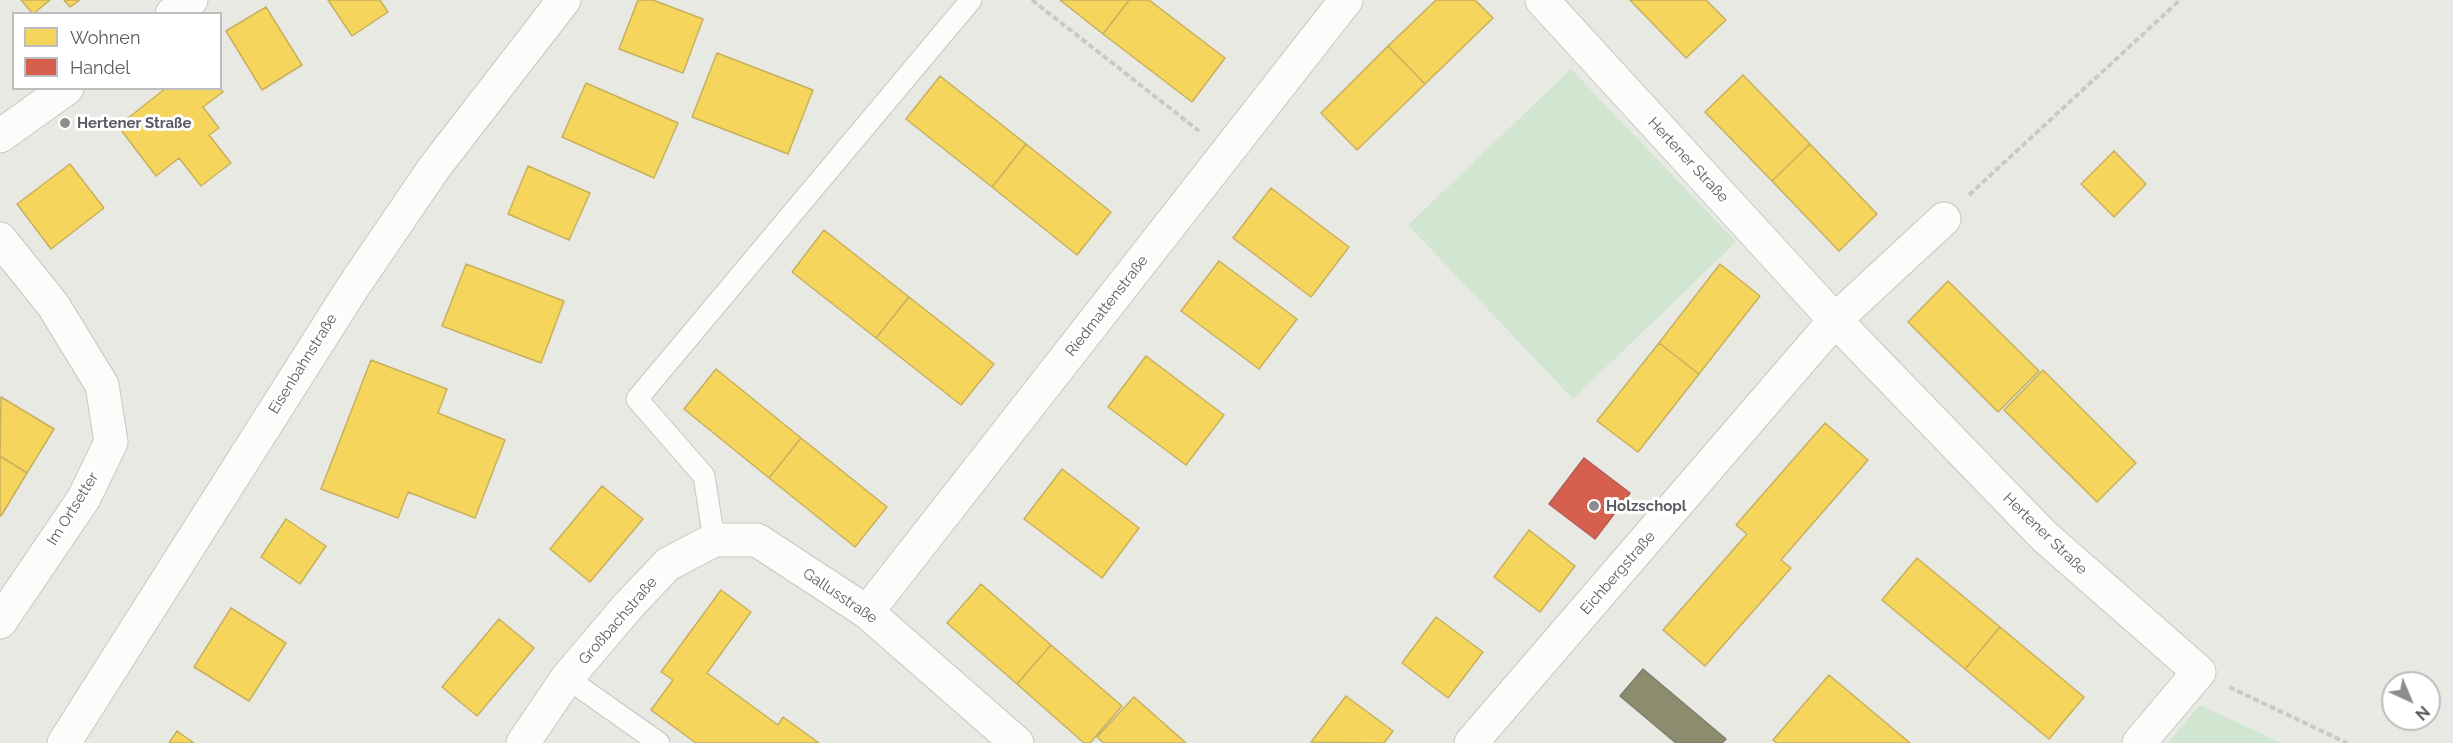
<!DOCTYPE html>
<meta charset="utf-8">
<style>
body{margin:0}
#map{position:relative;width:2453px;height:743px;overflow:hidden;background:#e9e9e3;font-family:Raleway,sans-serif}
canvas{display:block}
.legend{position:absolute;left:12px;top:12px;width:210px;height:78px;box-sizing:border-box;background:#fff;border:2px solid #bdbdc0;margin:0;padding:8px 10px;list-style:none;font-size:18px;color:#595b61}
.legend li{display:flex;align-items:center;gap:12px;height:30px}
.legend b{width:30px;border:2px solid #bdbdc0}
.north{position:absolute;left:2381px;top:671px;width:60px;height:60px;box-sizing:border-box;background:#fff;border:2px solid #bdbdc0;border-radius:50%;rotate:136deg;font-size:16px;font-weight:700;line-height:24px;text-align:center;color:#595b61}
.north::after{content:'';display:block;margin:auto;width:21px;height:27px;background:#8b8d8e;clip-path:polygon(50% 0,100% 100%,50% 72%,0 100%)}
</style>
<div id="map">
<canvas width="2453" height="743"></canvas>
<ul class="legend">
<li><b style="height:16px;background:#f6d55c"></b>Wohnen</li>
<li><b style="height:16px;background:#d6604d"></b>Handel</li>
</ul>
<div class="north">N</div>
</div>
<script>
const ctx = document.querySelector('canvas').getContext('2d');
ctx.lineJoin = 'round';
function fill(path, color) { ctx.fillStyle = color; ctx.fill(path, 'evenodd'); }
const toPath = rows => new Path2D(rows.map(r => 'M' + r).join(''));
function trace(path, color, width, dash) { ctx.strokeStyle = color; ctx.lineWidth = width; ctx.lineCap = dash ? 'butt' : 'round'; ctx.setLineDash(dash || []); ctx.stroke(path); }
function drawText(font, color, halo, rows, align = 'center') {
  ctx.font = font + ' Raleway,sans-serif'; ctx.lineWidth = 6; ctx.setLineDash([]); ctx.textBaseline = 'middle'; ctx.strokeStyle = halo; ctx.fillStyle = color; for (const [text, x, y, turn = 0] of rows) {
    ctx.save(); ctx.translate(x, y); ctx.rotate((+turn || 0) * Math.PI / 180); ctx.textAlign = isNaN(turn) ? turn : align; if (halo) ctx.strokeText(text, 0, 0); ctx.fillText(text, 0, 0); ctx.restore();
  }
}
const green = toPath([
 [1571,69,1736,242,1573,399,1408,225],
 [2200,705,2281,743,2168,743]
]);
const homes = toPath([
 [21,0,50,0,33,14,21,0],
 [64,0,80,0,70,7,64,0],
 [328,0,380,0,388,12,352,36,328,0],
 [638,0,653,0,703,19,683,73,619,49,638,0],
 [1060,0,1129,0,1103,34,1060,0],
 [1129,0,1149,0,1225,58,1192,102,1103,34,1129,0],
 [1436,0,1475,0,1493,18,1425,84,1388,46,1436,0],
 [1630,0,1706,0,1726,20,1686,58,1630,0],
 [266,7,302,65,262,90,226,31,266,7],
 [1388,46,1425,84,1357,150,1321,113,1388,46],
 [717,53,813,90,788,154,692,117,717,53],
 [1743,75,1810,144,1772,181,1705,112,1743,75],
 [940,76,1026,144,992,187,906,119,940,76],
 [586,83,678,123,654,178,562,137,586,83],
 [166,88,220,88,223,92,203,107,219,128,209,135,231,163,201,186,179,158,156,176,118,126,166,88],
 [1026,144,1111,212,1077,255,992,187,1026,144],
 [1810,144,1877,214,1839,251,1772,181,1810,144],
 [2114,151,2146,184,2114,217,2081,184,2114,151],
 [70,164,104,208,51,249,17,204,70,164],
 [528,166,590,193,569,240,508,214,528,166],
 [1271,188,1349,247,1311,297,1233,238,1271,188],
 [824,230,909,297,876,338,792,272,824,230],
 [1219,261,1297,319,1259,369,1181,311,1219,261],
 [466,264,564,301,541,363,442,326,466,264],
 [1720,264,1760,296,1699,374,1659,343,1720,264],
 [1948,281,2039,371,1998,412,1908,322,1948,281],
 [909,297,994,364,961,405,876,338,909,297],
 [1659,343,1699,374,1638,452,1597,421,1659,343],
 [1146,356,1224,415,1186,465,1108,407,1146,356],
 [371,360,447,389,438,413,505,440,475,518,408,492,398,518,321,489,371,360],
 [716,369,801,438,769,478,684,409,716,369],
 [2043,370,2136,463,2097,502,2004,410,2043,370],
 [1,397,54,429,27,473,0,456,1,397],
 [1825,423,1868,460,1781,560,1791,568,1705,666,1663,630,1747,534,1736,525,1825,423],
 [801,438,887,507,855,547,769,478,801,438],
 [0,456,27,473,1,516,0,516,0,456],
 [1062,469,1139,528,1102,578,1024,519,1062,469],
 [602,486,643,519,590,582,550,549,602,486],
 [286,519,326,546,300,584,261,557,286,519],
 [1529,530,1575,566,1540,612,1494,577,1529,530],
 [1917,558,2000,627,1965,669,1882,600,1917,558],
 [981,584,1051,645,1017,684,947,623,981,584],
 [721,590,751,612,707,673,778,725,783,717,819,743,696,743,651,710,673,680,661,672,721,590],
 [231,608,286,643,249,701,194,667,231,608],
 [1436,617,1483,652,1448,698,1402,663,1436,617],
 [499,619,534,648,477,716,442,687,499,619],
 [2000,627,2084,697,2049,739,1965,669,2000,627],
 [1051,645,1122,706,1090,743,1084,743,1017,684,1051,645],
 [1829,675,1910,743,1777,743,1773,740,1829,675],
 [1346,696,1393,731,1384,743,1311,742,1346,696],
 [1134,697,1186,743,1104,743,1097,737,1134,697],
 [177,731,194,743,169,743,177,731]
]);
const shops = toPath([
 [1584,458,1630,493,1595,539,1549,504,1584,458]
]);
const industry = toPath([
 [1643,669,1726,739,1722,743,1676,743,1620,696,1643,669]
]);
const path = toPath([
 [1032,0,1199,131],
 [1969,195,2180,0],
 [2229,687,2347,743]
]);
const service = toPath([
 [714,540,704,476,637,399,971,0],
 [567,678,659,743]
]);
const minor = toPath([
 [1542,0,1835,320,2044,536,2199,672,2139,743],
 [172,14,191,0],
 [0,136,67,88],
 [0,239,53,305,102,385,111,442,84,498,0,622],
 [867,612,1346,0],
 [64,743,353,287,434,168,564,0],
 [523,743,567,678,629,605,668,564,714,540,757,540,867,612,1017,743],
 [1471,743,1835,320,1944,219]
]);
const rail = toPath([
 [0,729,464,0],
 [17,743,489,0]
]);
const markers = [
 [65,123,6,"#8b8d8e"],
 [1594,506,6,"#8b8d8e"]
];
const poiNames = [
 ["Hertener Straße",77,123],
 ["Holzschopl",1606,506]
];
const streetNames = [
 ["Hertener Straße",1688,160,47],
 ["Riedmattenstraße",1107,306,-52],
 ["Eisenbahnstraße",303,364,-58],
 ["Im Ortsetter",73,509,-58],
 ["Hertener Straße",2045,534,44],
 ["Eichbergstraße",1618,573,-49],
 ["Gallusstraße",840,596,34],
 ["Großbachstraße",618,621,-49]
];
fill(green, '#d0e6d1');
fill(homes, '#f6d55c');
trace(homes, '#c7b05e', 1.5);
fill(shops, '#d6604d');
trace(shops, '#b05e53', 1.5);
fill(industry, '#8c8c6e');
trace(industry, '#7d7d6a', 1.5);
trace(service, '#c6c7c5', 23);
trace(minor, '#c6c7c5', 35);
trace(path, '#c6cbc9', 4, [6, 3]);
trace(service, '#fcfcfb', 21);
trace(minor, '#fcfcfb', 33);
trace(rail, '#e2e2e1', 4.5, [1.5, 8]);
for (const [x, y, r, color] of markers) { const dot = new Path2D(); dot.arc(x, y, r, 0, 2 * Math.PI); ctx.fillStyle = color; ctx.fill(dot); trace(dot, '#fff', 2); }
drawText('bold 15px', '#595b61', '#fff', poiNames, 'left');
drawText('15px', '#595b61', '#fff', streetNames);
</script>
